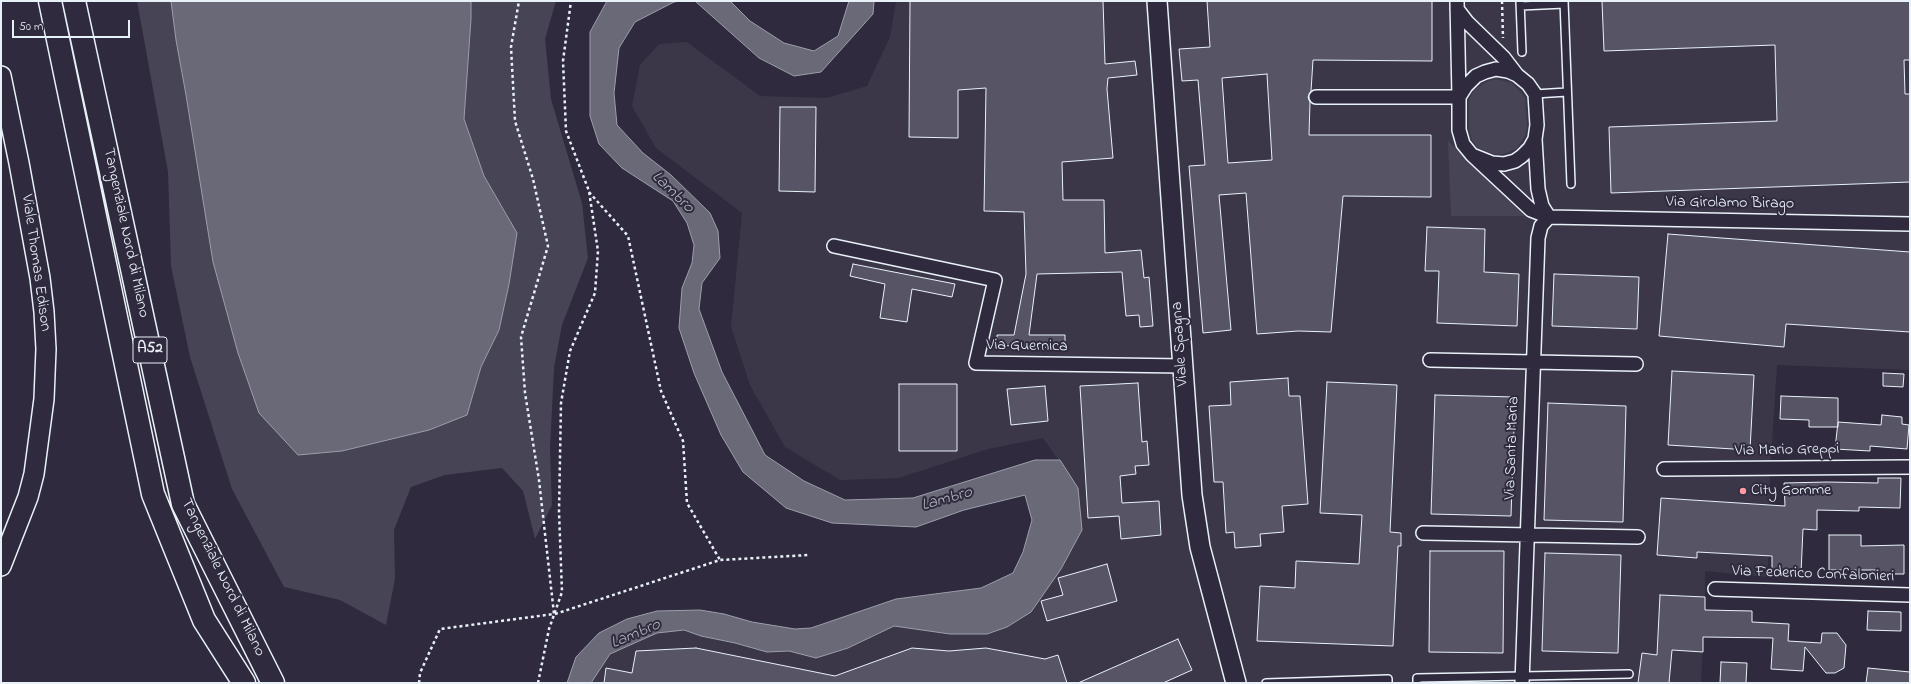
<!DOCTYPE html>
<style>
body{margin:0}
#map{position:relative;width:1911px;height:684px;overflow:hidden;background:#2f2a3d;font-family:"Indie Flower",sans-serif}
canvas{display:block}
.frame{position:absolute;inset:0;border:2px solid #e8f1f8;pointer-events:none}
.scale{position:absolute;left:12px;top:20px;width:118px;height:18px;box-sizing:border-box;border:2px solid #e8f1f8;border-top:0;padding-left:5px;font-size:12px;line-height:14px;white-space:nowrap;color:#e8f1f8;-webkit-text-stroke:3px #2f2a3d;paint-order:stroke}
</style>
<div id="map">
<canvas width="1911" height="684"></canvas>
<div class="frame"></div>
<div class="scale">50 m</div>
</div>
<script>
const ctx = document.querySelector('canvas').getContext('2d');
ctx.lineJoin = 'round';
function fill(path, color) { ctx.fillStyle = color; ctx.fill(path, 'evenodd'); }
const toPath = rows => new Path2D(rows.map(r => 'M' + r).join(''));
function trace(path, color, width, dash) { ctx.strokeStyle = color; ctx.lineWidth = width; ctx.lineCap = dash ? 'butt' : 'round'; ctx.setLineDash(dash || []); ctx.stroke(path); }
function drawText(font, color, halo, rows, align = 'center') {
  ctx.font = font + ' "Indie Flower",sans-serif'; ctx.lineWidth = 4; ctx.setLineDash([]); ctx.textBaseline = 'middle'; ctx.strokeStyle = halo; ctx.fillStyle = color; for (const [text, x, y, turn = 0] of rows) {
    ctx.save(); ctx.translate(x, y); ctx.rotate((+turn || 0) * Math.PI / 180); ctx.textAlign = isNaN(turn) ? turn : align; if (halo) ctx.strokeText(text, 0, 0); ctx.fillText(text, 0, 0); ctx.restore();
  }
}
const built = toPath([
 [896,1,1910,1,1910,370,1777,365,1770,476,1768,577,1705,571,1705,597,1701,683,591,683,610,654,657,633,684,630,701,636,735,643,767,652,789,651,816,658,848,648,894,626,950,634,987,634,1078,488,1043,438,988,449,899,478,840,480,785,447,750,385,731,327,742,213,656,148,632,106,640,65,659,44,687,42,760,96,826,98,867,86,890,37]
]);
const green = toPath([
 [137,1,171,1,176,40,186,95,298,455,342,451,383,441,467,415,481,367,499,330,509,284,517,233,484,176,464,119,471,19,471,1,556,1,545,39,551,99,582,203,588,258,562,325,554,368,550,449,552,505,535,539,523,491,502,468,445,475,411,487,394,530,395,579,386,625,340,600,284,587,232,489,190,357,171,266,168,172],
 [1496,79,1512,83,1525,97,1527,125,1525,136,1516,149,1503,154,1494,154,1478,148,1472,140,1469,129,1469,100,1474,90,1488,81],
 [1448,141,1525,216,1451,216]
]);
const water = toPath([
 [171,1,471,1,471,19,464,119,484,176,517,233,509,284,499,330,481,367,467,415,429,430,342,451,298,455,259,413,238,353,213,262,186,95,176,40,171,1],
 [607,1,681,1,674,2,635,22,619,48,614,93,617,125,643,153,671,175,710,213,718,231,720,258,702,283,699,309,722,372,765,455,804,481,845,500,913,498,1035,460,1060,460,1078,488,1082,530,1061,569,1031,612,1007,627,987,634,950,634,894,626,848,648,816,658,789,651,767,652,735,643,701,636,684,630,657,633,610,654,591,683,567,683,576,657,599,633,627,619,657,611,700,610,724,614,752,622,795,629,811,628,896,599,981,588,1013,573,1023,552,1032,520,1025,495,964,510,916,527,832,523,786,508,743,472,721,435,694,373,679,328,682,288,692,263,694,245,687,223,673,201,622,168,599,144,590,116,590,32,607,1],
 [695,1,730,1,750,21,784,43,814,51,838,36,849,1,874,1,873,14,821,72,794,76,759,58,695,1]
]);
const building = toPath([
 [910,1,1103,1,1105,64,1135,61,1137,75,1108,78,1107,89,1113,158,1062,162,1063,200,1104,200,1105,253,1141,250,1144,278,1149,277,1153,326,1140,327,1139,315,1126,316,1122,272,1037,274,1029,335,1065,335,1065,349,1025,346,1011,348,1012,346,997,345,997,335,1014,335,1026,274,1024,212,984,211,986,88,958,90,958,138,909,137,910,1],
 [1207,1,1432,1,1432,61,1313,60,1311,91,1308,97,1310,102,1309,135,1431,135,1431,197,1343,196,1331,332,1298,331,1257,334,1246,193,1219,195,1231,330,1203,333,1189,166,1205,165,1198,80,1182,81,1179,49,1210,47,1207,1],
 [1267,74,1272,160,1228,163,1222,78,1267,74],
 [1602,1,1910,1,1910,60,1904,60,1905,94,1910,94,1910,182,1611,193,1609,127,1777,121,1775,45,1604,51,1602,1],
 [780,107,816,107,815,192,779,191,780,107],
 [1427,227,1485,229,1484,272,1519,274,1517,326,1437,323,1439,271,1425,271,1427,227],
 [1668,234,1910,252,1910,332,1786,324,1784,347,1659,336,1668,234],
 [853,264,955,284,952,297,912,289,907,322,880,318,885,284,850,276,853,264],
 [1554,274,1639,277,1637,329,1552,326,1554,274],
 [1672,371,1754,375,1750,450,1668,445,1672,371],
 [1883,373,1904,374,1903,387,1883,386,1883,373],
 [1288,378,1289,396,1300,396,1308,504,1282,506,1284,532,1260,534,1261,546,1235,548,1234,532,1226,533,1223,482,1214,482,1209,406,1231,405,1230,382,1288,378],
 [1327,382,1397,385,1390,532,1401,533,1401,546,1398,546,1393,646,1257,641,1260,586,1295,588,1296,561,1359,564,1362,515,1320,513,1327,382],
 [1138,383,1142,442,1147,441,1149,465,1135,466,1136,474,1120,476,1122,503,1159,501,1161,535,1121,539,1119,516,1088,518,1080,386,1138,383],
 [899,384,957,384,957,451,899,451,899,384],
 [1045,386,1048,421,1011,425,1007,389,1045,386],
 [1435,395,1515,397,1511,516,1431,514,1435,395],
 [1781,396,1838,398,1838,427,1809,427,1809,420,1780,419,1781,396],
 [1548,403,1626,406,1623,522,1544,520,1548,403],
 [1882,415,1902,417,1902,424,1909,425,1907,449,1870,446,1870,451,1835,449,1838,422,1881,425,1882,415],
 [1878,478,1901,478,1900,508,1859,507,1859,511,1817,510,1817,530,1803,529,1801,573,1772,571,1772,556,1697,552,1697,558,1657,555,1661,498,1785,506,1784,483,1827,482,1878,483,1878,478],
 [1829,535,1861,535,1861,546,1904,545,1904,574,1876,574,1876,570,1829,570,1829,535],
 [1430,551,1504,551,1503,653,1429,652,1430,551],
 [1545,553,1621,555,1618,653,1542,651,1545,553],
 [1107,564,1117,601,1047,621,1041,601,1063,595,1058,578,1107,564],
 [1660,595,1705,597,1705,610,1752,611,1752,622,1789,624,1788,641,1821,643,1822,633,1837,633,1846,645,1844,668,1835,673,1826,673,1805,647,1803,671,1771,669,1773,638,1703,637,1703,652,1672,650,1669,683,1638,683,1642,653,1657,655,1660,595],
 [1868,611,1901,612,1901,631,1867,630,1868,611],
 [1178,639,1192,670,1163,683,1078,683,1178,639],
 [696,648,835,676,912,648,949,651,986,648,1045,659,1058,655,1067,683,604,683,606,668,632,673,636,651,696,648],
 [1721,662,1747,663,1746,683,1720,683,1721,662],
 [1868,668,1910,672,1910,683,1866,683,1868,668]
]);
const path = toPath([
 [1502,1,1503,38],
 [589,192,628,236,661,391,683,441,687,503,720,560],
 [555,614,720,560,809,555],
 [419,683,420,673,440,629,554,614,539,480,525,393,521,337,548,246,533,179,515,121,511,47,519,1],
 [538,683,549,629,562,592,559,512,561,403,570,351,595,293,598,251,589,191,566,131,563,61,571,1]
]);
const lane = toPath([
 [1520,1,1522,52],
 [1564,1,1571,184],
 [1521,6,1564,4],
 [1535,94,1567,92],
 [1266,683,1388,679,1388,683],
 [1417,683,1417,678,1629,674]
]);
const street = toPath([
 [1457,9,1467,22,1504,58,1517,75],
 [1496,69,1508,71,1517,75,1528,84,1535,94,1537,125,1535,139,1530,148,1522,156,1515,161,1504,164,1492,163,1472,155,1463,144,1459,130,1459,97,1466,86,1476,76,1485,72,1496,69],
 [1316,97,1459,97,1457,1],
 [1535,139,1538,189,1542,206,1549,217],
 [1472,155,1531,210,1549,217,1910,224],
 [834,246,995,280,976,363,1183,366],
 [1430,360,1636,364],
 [1664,469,1910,467],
 [1423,533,1638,537],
 [1715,589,1910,595],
 [1522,683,1538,238,1541,226,1549,217]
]);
const secondary = toPath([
 [1157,1,1192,495,1200,547,1236,683],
 [1,76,19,163,40,278,44,312,46,349,44,399,34,474,28,497,1,566]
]);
const highway = toPath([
 [50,1,153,494,204,620,244,683],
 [74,1,183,504,273,683]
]);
const markers = [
 [1743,491,4,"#ff9aa2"]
];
const shields = [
 [150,350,34]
];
const shieldNames = [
 ["A52",150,350]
];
const streetNames = [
 ["Via Girolamo Birago",1730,204,1],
 ["Tangenziale Nord di Milano",125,233,78],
 ["Viale Thomas Edison",35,263,82],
 ["Viale Spagna",1181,344,-94],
 ["Via Guernica",1027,347,1],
 ["Via Santa Maria",1513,448,-88],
 ["Via Mario Greppi",1787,451,-1],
 ["Via Federico Confalonieri",1813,575,2],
 ["Tangenziale Nord di Milano",222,578,64]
];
const poiNames = [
 ["City Gomme",1751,491]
];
const waterNames = [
 ["Lambro",672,193,44],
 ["Lambro",947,500,-16],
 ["Lambro",636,635,-23]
];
fill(built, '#3b3749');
fill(green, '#464455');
fill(water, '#696978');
trace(water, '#9c9fab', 1);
fill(building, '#575565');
trace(building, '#e8f1f8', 1);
trace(lane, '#e8f1f8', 10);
trace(street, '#e8f1f8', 16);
trace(secondary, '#e8f1f8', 22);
trace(highway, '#e8f1f8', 25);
trace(path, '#e8f1f8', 2.5, [3, 3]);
trace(lane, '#2f2a3d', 7);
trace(street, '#2f2a3d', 13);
trace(secondary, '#2f2a3d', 19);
trace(highway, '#2f2a3d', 22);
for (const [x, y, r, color] of markers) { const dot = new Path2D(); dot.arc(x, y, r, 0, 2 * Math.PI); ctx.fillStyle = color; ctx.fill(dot); trace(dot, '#2f2a3d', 1.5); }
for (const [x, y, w] of shields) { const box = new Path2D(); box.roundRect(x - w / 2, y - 13, w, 26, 3); ctx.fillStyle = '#2f2a3d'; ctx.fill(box); trace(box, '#e8f1f8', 1); }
drawText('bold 15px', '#e8f1f8', null, shieldNames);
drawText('16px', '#e8f1f8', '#2f2a3d', streetNames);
drawText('16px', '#e8f1f8', '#2f2a3d', poiNames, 'left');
drawText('italic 17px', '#afb4be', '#2f2a3d', waterNames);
</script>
